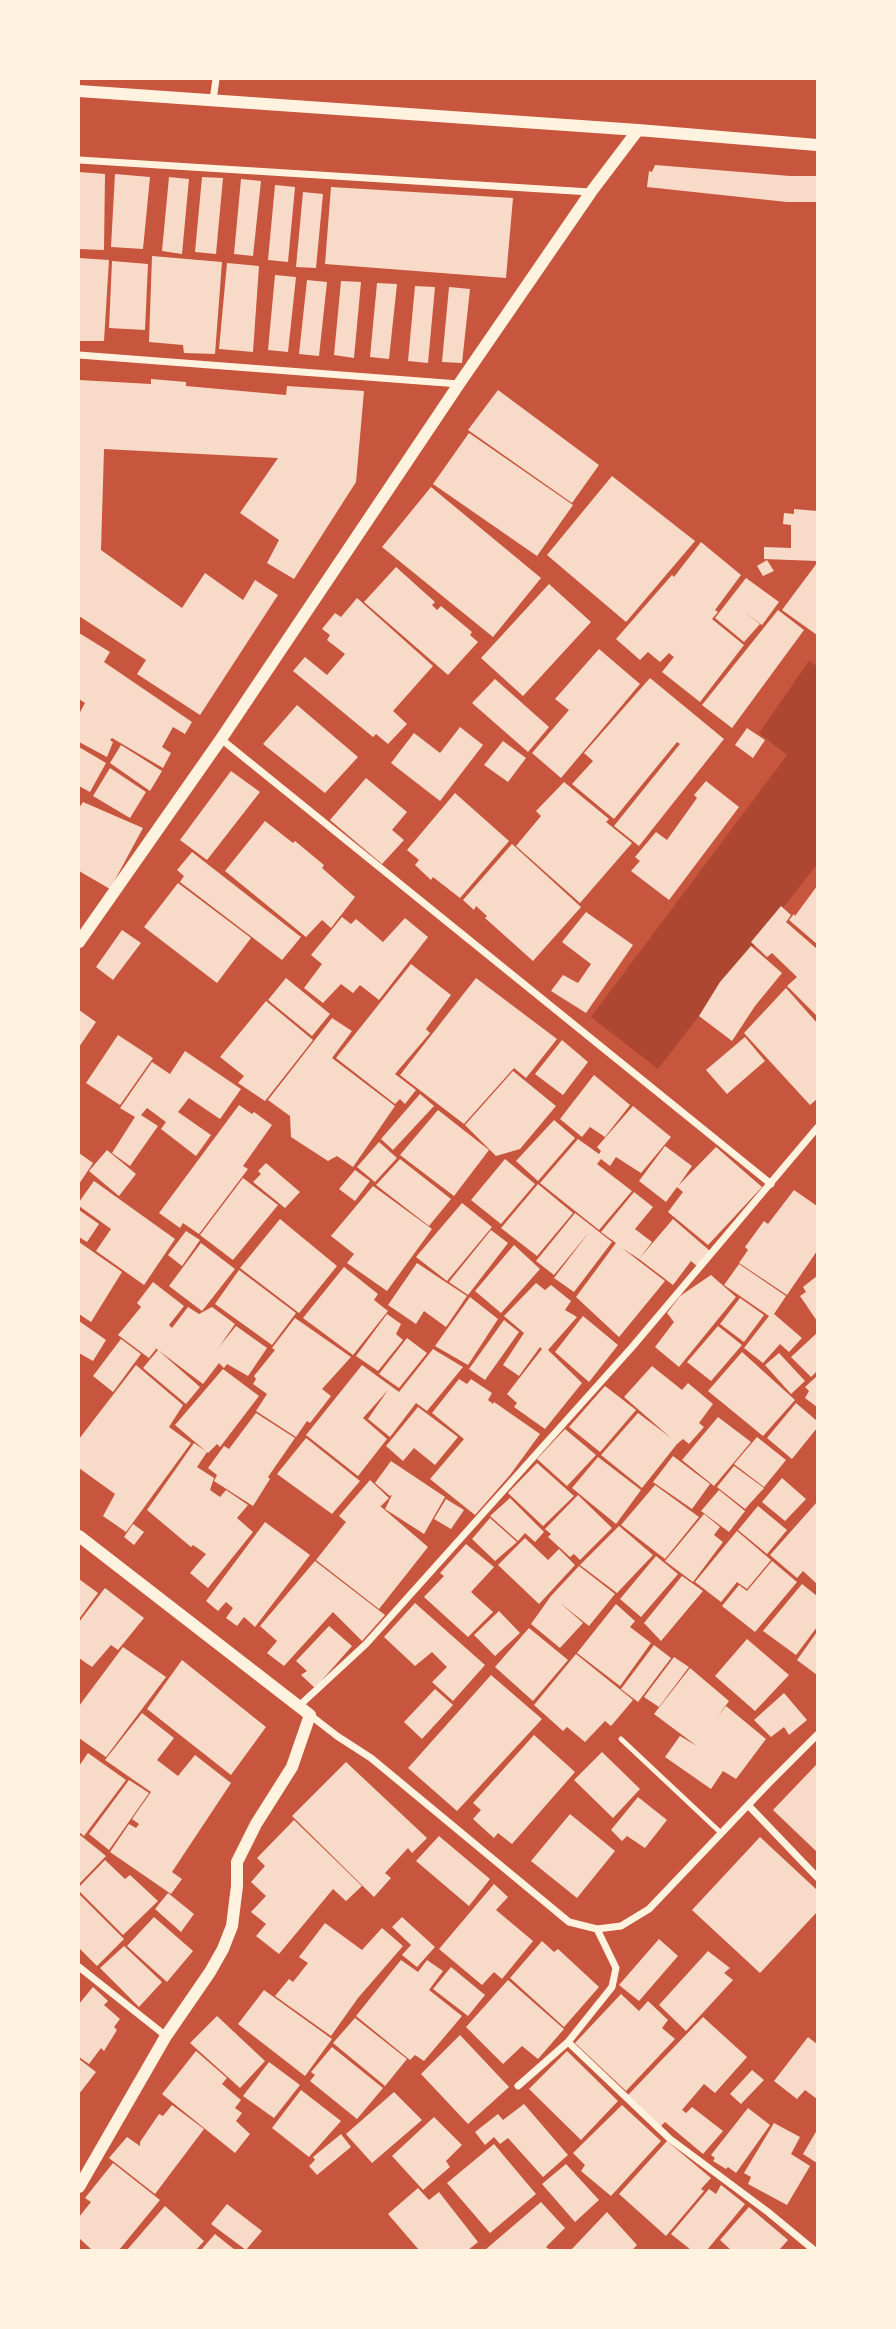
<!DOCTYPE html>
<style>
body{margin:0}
#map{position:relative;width:896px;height:2329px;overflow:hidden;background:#c8553d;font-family:Arial,sans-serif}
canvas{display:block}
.frame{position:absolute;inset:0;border:80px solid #fff3e0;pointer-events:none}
</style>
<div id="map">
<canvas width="896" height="2329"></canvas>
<div class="frame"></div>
</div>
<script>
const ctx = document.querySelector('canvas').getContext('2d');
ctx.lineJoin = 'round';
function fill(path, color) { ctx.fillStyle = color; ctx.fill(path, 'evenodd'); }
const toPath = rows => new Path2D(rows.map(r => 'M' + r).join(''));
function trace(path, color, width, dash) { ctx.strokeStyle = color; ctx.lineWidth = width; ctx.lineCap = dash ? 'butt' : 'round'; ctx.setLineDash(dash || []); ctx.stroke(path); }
const green = toPath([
 [809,661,817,666,817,864,658,1069,591,1017,787,755,759,733]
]);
const building = toPath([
 [655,165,790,176,817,176,817,202,787,202,647,187,649,171,652,172],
 [79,172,105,174,104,250,79,249],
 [115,174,150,177,143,249,111,247],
 [169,177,189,179,182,254,162,251],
 [202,177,223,178,216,254,195,252],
 [241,179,261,181,253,256,234,254],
 [275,185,295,187,288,262,268,260],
 [331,187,513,198,506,278,325,264],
 [303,192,323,194,316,268,296,267],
 [152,256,222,262,215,354,184,353,183,345,149,342],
 [79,258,109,260,104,341,79,341],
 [112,261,148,264,145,330,109,328],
 [227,263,259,266,253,352,219,349],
 [275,275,296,277,288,352,268,350],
 [307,280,327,282,319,356,299,354],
 [341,281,361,282,354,358,334,355],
 [377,283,397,284,389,359,370,357],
 [415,286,435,287,428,363,408,361],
 [449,287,470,289,462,363,442,362],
 [151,379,186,382,186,386,286,395,287,386,364,391,356,482,294,579,267,563,279,540,240,513,278,458,104,449,101,550,182,608,205,573,243,600,255,580,278,595,200,715,137,674,146,660,79,616,79,380,151,384],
 [498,390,599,465,572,503,468,430],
 [469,433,573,505,537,556,433,484],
 [612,476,695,541,626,622,547,555],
 [431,487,541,578,493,637,382,547],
 [794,509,817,511,817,561,764,559,764,547,791,548,791,525,783,524,784,513,794,514],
 [701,542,741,575,715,610,718,612,712,619,744,645,700,702,662,672,674,657,669,653,660,662,648,652,640,660,616,639,672,575,674,577],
 [767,560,774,571,763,576,757,566],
 [817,563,817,635,782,610],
 [396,567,435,602,432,605,437,610,441,606,472,632,470,635,478,642,448,675,364,602],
 [746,578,779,602,762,625,743,611,760,624,744,642,715,618],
 [549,584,591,622,523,696,481,658],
 [357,598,433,666,393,711,407,724,388,744,376,734,373,737,293,671,305,657,327,675,345,654,327,640,330,635,322,629,335,613,341,617],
 [778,610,804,630,732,728,702,705],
 [79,633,110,652,104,662,192,722,185,734,173,727,162,747,171,753,163,768,112,738,110,740,113,742,107,757,79,742,79,714,85,703,79,699],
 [599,649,640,684,561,778,532,753,569,710,555,699],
 [650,678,724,739,639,846,614,826,680,744,677,742,614,819,572,784,593,761,584,753],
 [495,679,549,727,528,752,472,703],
 [297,705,358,757,325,793,263,744],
 [460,727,483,745,440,801,391,763,414,733,440,753],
 [747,728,765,740,753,758,735,745],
 [503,741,526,758,508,782,484,765],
 [121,745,162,771,150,791,110,763],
 [79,747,106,763,90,792,79,786],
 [110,768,146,792,130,818,93,796],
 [231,771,260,792,207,860,180,840],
 [366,778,407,812,392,830,404,840,382,864,330,820],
 [706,781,739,807,669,900,631,871,640,861,635,857,656,832,667,840,697,798,694,795],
 [564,782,609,819,606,822,632,843,580,903,516,846,541,816,536,811],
 [455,793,509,841,460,898,433,877,431,880,415,865,419,860,407,850],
 [83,802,143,828,110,889,79,871,79,808],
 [265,821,293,843,295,841,324,865,322,868,355,897,331,928,322,920,306,937,225,871],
 [512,844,581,907,533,961,485,918,487,916,476,906,474,910,463,900],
 [192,852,301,937,282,960,180,882,184,876,177,870],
 [178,883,251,938,217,983,144,927],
 [817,886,817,944,789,920,794,914,795,916],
 [781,906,791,915,786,922,817,949,817,1016,787,986,797,977,772,953,767,957,751,942],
 [586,912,633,945,586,1013,551,991,563,975,578,983,591,964,562,942],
 [342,917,351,924,356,919,383,942,405,918,428,937,379,1000,360,985,353,993,341,984,323,1003,304,988,322,964,311,955],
 [122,930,141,943,113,980,96,967],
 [751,946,782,973,755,1006,732,1041,699,1016,720,982],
 [411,964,451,995,426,1029,430,1033,395,1074,416,1090,405,1104,400,1099,395,1104,336,1058],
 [286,978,330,1014,312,1036,268,1000],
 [476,978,557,1039,526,1078,514,1068,464,1124,400,1075],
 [786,988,817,1023,817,1099,810,1105,744,1033],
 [266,1001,313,1040,265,1101,238,1083,244,1076,220,1057],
 [79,1010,96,1022,79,1047],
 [332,1018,352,1031,332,1058,395,1106,353,1167,337,1156,328,1161,291,1137,290,1116,268,1100],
 [118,1035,153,1058,120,1105,86,1083],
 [745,1037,765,1061,727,1094,706,1070],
 [562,1040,588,1062,563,1095,535,1074],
 [185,1051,241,1089,220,1119,189,1098,178,1112,211,1135,196,1156,161,1129,166,1122,147,1108,141,1115,158,1126,130,1166,112,1153,135,1117,120,1108,152,1062,170,1074],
 [513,1071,556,1106,520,1149,496,1156,465,1125],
 [594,1075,630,1105,605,1137,590,1127,582,1137,560,1119],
 [420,1094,434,1106,393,1150,381,1139],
 [239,1105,252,1114,254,1112,272,1125,243,1166,248,1169,199,1234,183,1223,180,1228,159,1213],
 [633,1106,671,1137,641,1173,616,1157,610,1166,601,1159,597,1164,632,1191,599,1230,540,1183,578,1139,599,1154,601,1151,597,1147],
 [438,1110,489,1150,454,1196,400,1155],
 [554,1120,575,1138,538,1181,516,1161],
 [379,1142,397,1158,375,1182,357,1167],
 [665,1146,692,1166,678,1186,716,1147,762,1187,708,1245,668,1212,683,1192,677,1187,666,1202,639,1181],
 [107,1150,136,1174,119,1196,89,1171],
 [79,1153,93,1163,79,1184],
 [400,1159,451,1199,429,1226,376,1185],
 [505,1159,535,1184,501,1224,471,1200],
 [266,1163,300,1192,285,1208,253,1182,261,1174,258,1171],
 [355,1170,370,1181,355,1201,339,1189],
 [243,1178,278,1205,233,1260,200,1235],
 [94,1181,175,1239,144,1285,96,1251,111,1229,79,1206,79,1202],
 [538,1184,573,1213,537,1256,501,1228],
 [373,1186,432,1229,387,1291,347,1263,354,1254,331,1236],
 [794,1190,817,1206,817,1251,787,1295,739,1263,748,1250,745,1247,764,1221,768,1224],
 [634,1192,653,1207,635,1229,652,1242,639,1259,622,1248,665,1281,619,1337,576,1297,616,1243,601,1232],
 [462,1203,492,1227,447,1281,416,1257],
 [79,1210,99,1224,87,1242,79,1237],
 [575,1213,612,1242,574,1292,554,1278,590,1231,554,1275,536,1261],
 [280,1219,337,1266,299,1313,240,1268],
 [673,1219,710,1251,698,1267,691,1261,673,1285,639,1259],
 [491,1230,508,1243,468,1295,449,1282],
 [186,1231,200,1240,182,1266,168,1255],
 [79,1242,122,1272,91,1322,79,1314],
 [201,1243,235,1269,202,1311,169,1286],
 [514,1245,540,1269,501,1313,475,1291],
 [417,1263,447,1283,445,1287,447,1283,467,1296,446,1327,424,1311,416,1324,388,1305],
 [739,1264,786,1296,774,1314,802,1338,789,1352,780,1344,763,1363,744,1348,769,1316,724,1285],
 [344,1267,378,1294,374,1300,388,1311,353,1355,303,1318],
 [239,1270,296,1313,272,1345,215,1304],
 [711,1275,736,1297,679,1367,655,1347,674,1322,667,1313,680,1296],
 [817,1276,817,1321,800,1296,806,1292,803,1287],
 [153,1282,184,1306,169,1325,172,1328,188,1307,199,1314,212,1307,235,1324,219,1347,236,1326,267,1348,248,1376,227,1364,224,1368,219,1363,203,1384,154,1347,156,1349,149,1358,118,1335,141,1307,137,1303],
 [536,1283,545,1290,551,1285,571,1301,565,1310,577,1317,548,1350,582,1383,545,1429,514,1407,517,1403,507,1394,542,1349,540,1347,519,1376,503,1365,524,1333,504,1316],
 [470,1297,498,1319,468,1365,435,1346],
 [740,1298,764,1315,744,1342,720,1324],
 [387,1314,401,1324,396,1334,403,1340,378,1371,356,1356],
 [583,1316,618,1345,589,1382,555,1352],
 [295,1318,351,1357,322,1389,331,1396,310,1423,307,1421,296,1437,256,1411,267,1394,253,1384,256,1379,254,1376,275,1350,272,1348],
 [504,1320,519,1332,485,1380,469,1369],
 [79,1321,106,1340,93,1361,79,1353],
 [718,1326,742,1345,711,1381,687,1362],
 [817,1333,817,1371,811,1377,791,1357],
 [407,1338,427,1353,399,1388,379,1374],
 [121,1339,141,1354,113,1392,93,1376],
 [433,1349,463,1367,427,1411,416,1403,390,1437,368,1419,388,1390,363,1418,387,1439,358,1476,306,1435,362,1365,399,1392],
 [158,1350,200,1387,186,1404,143,1368],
 [742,1352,795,1400,763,1436,708,1391],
 [779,1353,805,1381,791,1394,765,1365],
 [136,1365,183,1405,169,1427,191,1443,126,1532,103,1516,115,1494,79,1468,79,1439],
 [652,1366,682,1390,688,1383,713,1404,699,1423,704,1427,689,1444,683,1439,677,1444,642,1488,601,1455,638,1413,671,1438,624,1397],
 [223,1369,259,1396,220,1447,217,1444,208,1453,175,1425],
 [817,1376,817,1407,805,1398,809,1391,805,1387],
 [459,1379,467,1384,471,1379,492,1393,488,1400,493,1404,494,1402,540,1434,510,1475,475,1515,430,1479,464,1439,432,1413],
 [605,1386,636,1410,600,1452,569,1427],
 [796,1403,817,1421,817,1428,792,1459,767,1438],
 [418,1407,458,1437,435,1465,414,1448,403,1461,386,1446],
 [256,1413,295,1438,268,1477,270,1479,253,1506,214,1481,217,1475,208,1468,224,1446,229,1449],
 [718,1417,751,1442,714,1486,682,1460],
 [565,1429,596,1455,567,1486,537,1459],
 [757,1437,786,1460,764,1487,734,1464],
 [306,1438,360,1481,332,1514,277,1474],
 [194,1443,207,1452,197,1467,214,1478,210,1490,220,1497,226,1490,248,1505,237,1518,253,1532,208,1588,190,1573,206,1554,193,1545,191,1547,147,1510],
 [673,1456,710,1484,692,1509,653,1482],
 [598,1457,641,1490,616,1524,572,1488],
 [391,1461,445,1497,424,1534,385,1509,392,1495,390,1496,375,1483],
 [537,1463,574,1496,543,1526,508,1493],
 [734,1466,764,1488,745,1509,717,1487],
 [782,1478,806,1499,785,1521,762,1502],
 [370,1480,389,1498,381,1506,379,1505,428,1547,379,1609,316,1560,346,1522,339,1516],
 [655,1485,699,1517,665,1559,621,1525],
 [719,1490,745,1511,729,1532,701,1511],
 [578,1495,612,1528,580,1560,574,1554,570,1557,548,1537,551,1534,545,1529],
 [510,1498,544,1532,535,1542,525,1533,518,1541,490,1516],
 [446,1499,464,1510,451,1529,434,1519],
 [817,1502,817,1584,803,1571,797,1578,770,1555],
 [758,1506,787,1530,767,1554,738,1530],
 [704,1514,720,1527,714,1535,723,1542,693,1582,665,1561],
 [490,1518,517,1542,495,1561,472,1539],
 [265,1522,310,1555,255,1627,244,1617,237,1626,226,1618,233,1608,226,1602,218,1611,206,1601],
 [133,1524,144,1532,134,1545,124,1537],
 [619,1526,653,1555,617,1593,580,1565],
 [737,1531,771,1560,747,1589,737,1582,721,1602,695,1582],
 [525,1538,548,1560,559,1549,575,1565,539,1604,498,1565],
 [466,1544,494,1567,471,1592,493,1612,468,1637,424,1597,444,1576,440,1573],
 [656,1556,678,1574,641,1617,620,1599],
 [315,1561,385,1615,362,1641,333,1612,284,1666,267,1653,277,1641,260,1626],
 [772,1561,797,1582,755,1632,722,1606,739,1585,747,1591],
 [579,1566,615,1594,589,1626,560,1603,583,1623,560,1648,531,1624,551,1596],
 [682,1576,703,1591,661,1641,644,1623],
 [79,1579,98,1593,79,1619],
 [802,1584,817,1596,817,1627,796,1655,763,1631],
 [105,1588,144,1618,118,1650,111,1645,92,1667,79,1658,79,1622],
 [415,1603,485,1665,453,1701,432,1682,447,1667,432,1652,415,1666,384,1637],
 [616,1604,635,1621,630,1627,651,1643,620,1686,577,1653],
 [499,1611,520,1633,495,1656,474,1635],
 [329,1626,352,1646,315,1688,301,1675,307,1671,296,1661],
 [529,1628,568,1660,533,1701,495,1667],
 [817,1632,817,1675,797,1660],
 [747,1639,789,1675,755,1711,715,1676],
 [654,1645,671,1658,638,1702,621,1689],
 [123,1647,166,1677,106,1757,79,1738,79,1706],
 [576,1654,633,1700,611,1726,605,1721,585,1742,567,1727,563,1731,534,1705],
 [674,1657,689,1667,659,1707,644,1697],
 [182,1660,266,1727,231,1775,147,1709],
 [690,1668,729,1701,716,1719,726,1706,766,1739,736,1779,723,1771,711,1789,665,1757,680,1736,697,1746,654,1714],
 [491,1675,542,1719,457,1811,408,1768],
 [435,1689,453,1705,422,1739,404,1722],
 [784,1693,807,1720,789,1735,784,1727,771,1737,754,1720],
 [142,1713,174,1738,157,1760,178,1776,195,1755,231,1783,172,1872,182,1879,171,1894,110,1852,129,1824,136,1828,139,1824,132,1819,151,1792,105,1760],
 [534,1735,575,1772,512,1844,498,1833,494,1838,473,1819,481,1810,473,1803],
 [602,1752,640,1789,613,1818,574,1780],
 [88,1753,126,1780,84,1836,79,1832,79,1766],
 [346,1762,427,1838,412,1853,408,1848,385,1873,391,1878,374,1897,292,1816],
 [817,1764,817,1852,773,1810],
 [129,1780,149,1793,109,1850,89,1834],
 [638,1797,667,1820,645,1848,627,1836,622,1841,611,1830],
 [570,1814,615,1851,577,1898,531,1861],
 [294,1820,362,1886,346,1901,333,1889,279,1954,256,1936,266,1924,251,1912,266,1896,251,1882,265,1866,257,1858],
 [80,1835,106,1856,79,1884,79,1837],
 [439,1836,490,1879,469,1906,416,1861],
 [760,1837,817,1890,817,1912,760,1973,692,1910],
 [105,1860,125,1879,130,1875,158,1901,123,1935,79,1891,79,1887],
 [494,1884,508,1897,496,1910,533,1941,502,1979,494,1972,482,1985,439,1949],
 [168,1893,194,1914,181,1932,155,1909],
 [79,1894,124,1939,97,1966,79,1948],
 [154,1917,193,1951,167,1982,127,1946],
 [402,1917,435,1947,417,1967,402,1955,411,1945,392,1927],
 [325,1923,362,1950,382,1928,403,1946,358,1998,331,2036,275,1996,289,1979,293,1982,308,1963,299,1957],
 [659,1939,678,1956,639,2001,619,1985],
 [542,1941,554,1952,558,1949,599,1987,564,2027,510,1978],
 [124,1946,162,1982,139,2007,100,1968],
 [708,1951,730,1968,724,1973,733,1980,686,2031,659,2005],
 [401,1960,418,1972,427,1960,443,1971,429,1990,462,2016,424,2061,415,2055,410,2060,356,2016],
 [451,1967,485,1995,468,2016,433,1989],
 [508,1980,564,2029,538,2059,522,2046,503,2064,466,2027],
 [93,1987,108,2001,104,2005,120,2019,114,2027,117,2030,104,2051,101,2048,89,2064,79,2057,79,2004],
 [264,1990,332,2039,305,2076,238,2024],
 [621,1994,639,2011,648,2001,668,2020,662,2028,675,2039,626,2091,575,2043],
 [217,2016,265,2061,240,2088,190,2043],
 [703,2017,747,2057,715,2093,704,2084,682,2110,686,2113,692,2107,723,2131,703,2154,665,2122,661,2126,628,2095],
 [355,2018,407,2059,385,2086,333,2043],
 [460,2035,509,2087,468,2124,421,2074],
 [808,2037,817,2044,817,2099,805,2090,797,2099,774,2081],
 [332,2047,383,2088,357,2119,310,2081,315,2075,311,2072],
 [196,2051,227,2078,222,2084,241,2100,235,2108,242,2113,236,2121,250,2134,235,2153,162,2094],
 [567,2051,618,2101,581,2140,529,2089],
 [79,2059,96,2072,79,2094],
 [269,2062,300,2085,274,2118,243,2096],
 [752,2070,764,2080,741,2104,730,2094],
 [301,2090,341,2121,309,2157,272,2128],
 [394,2092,422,2120,372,2163,346,2134],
 [524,2104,568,2155,543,2177,508,2138,500,2144,494,2137,485,2145,475,2132,498,2114,503,2120],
 [172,2105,204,2129,155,2194,109,2158,127,2137,140,2146,140,2142,159,2114,163,2116],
 [622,2105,661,2141,611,2196,581,2171,585,2165,573,2153],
 [748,2108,770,2125,736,2173,728,2167,726,2169,713,2161,715,2158,711,2155],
 [434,2117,462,2145,446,2161,450,2167,423,2190,392,2156],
 [774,2123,800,2137,791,2154,810,2166,787,2205,748,2184,751,2177,744,2173],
 [817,2130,817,2163,803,2154],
 [341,2134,351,2147,317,2175,309,2166,315,2160,313,2157],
 [667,2141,711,2178,701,2189,704,2191,666,2236,619,2194],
 [494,2144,536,2194,490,2233,447,2183],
 [113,2163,160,2200,119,2250,92,2250,79,2238,79,2217,91,2202,85,2198],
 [566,2164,599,2200,575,2222,542,2184],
 [721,2185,745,2204,707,2250,691,2250,671,2234,709,2189,716,2194],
 [418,2188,429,2200,439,2192,478,2242,468,2250,419,2250,388,2214],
 [541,2202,565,2228,546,2247,550,2250,485,2250],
 [227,2204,262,2231,246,2250,211,2224],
 [165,2206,204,2241,196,2250,127,2250],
 [749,2207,788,2240,779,2250,731,2250,720,2240],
 [607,2212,637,2245,632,2250,571,2250],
 [215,2234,235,2250,201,2250]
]);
const service = toPath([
 [621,1739,721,1833]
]);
const minor = toPath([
 [213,100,216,79],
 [79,160,590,192],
 [79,355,459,384],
 [221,739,771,1184],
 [300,1705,366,1644,633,1346,817,1128],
 [310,1715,337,1736,371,1758,569,1922,597,1929,621,1926,649,1909,769,1783,817,1735],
 [748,1805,817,1877],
 [79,1967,166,2036],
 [568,2042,670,2139,768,2212,814,2250],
 [518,2086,568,2042,612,1987,616,1968,597,1929]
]);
const tertiary = toPath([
 [79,91,638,130,817,145],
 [79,942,221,739,459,384,591,192,638,130],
 [79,1536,310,1715,292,1767,256,1824,237,1862,237,1886,232,1926,223,1949,210,1972,166,2036,79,2187]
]);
fill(green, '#ae4732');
fill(building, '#f7dbc8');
trace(service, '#fff3e0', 5);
trace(minor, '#fff3e0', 7);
trace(tertiary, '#fff3e0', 12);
</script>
